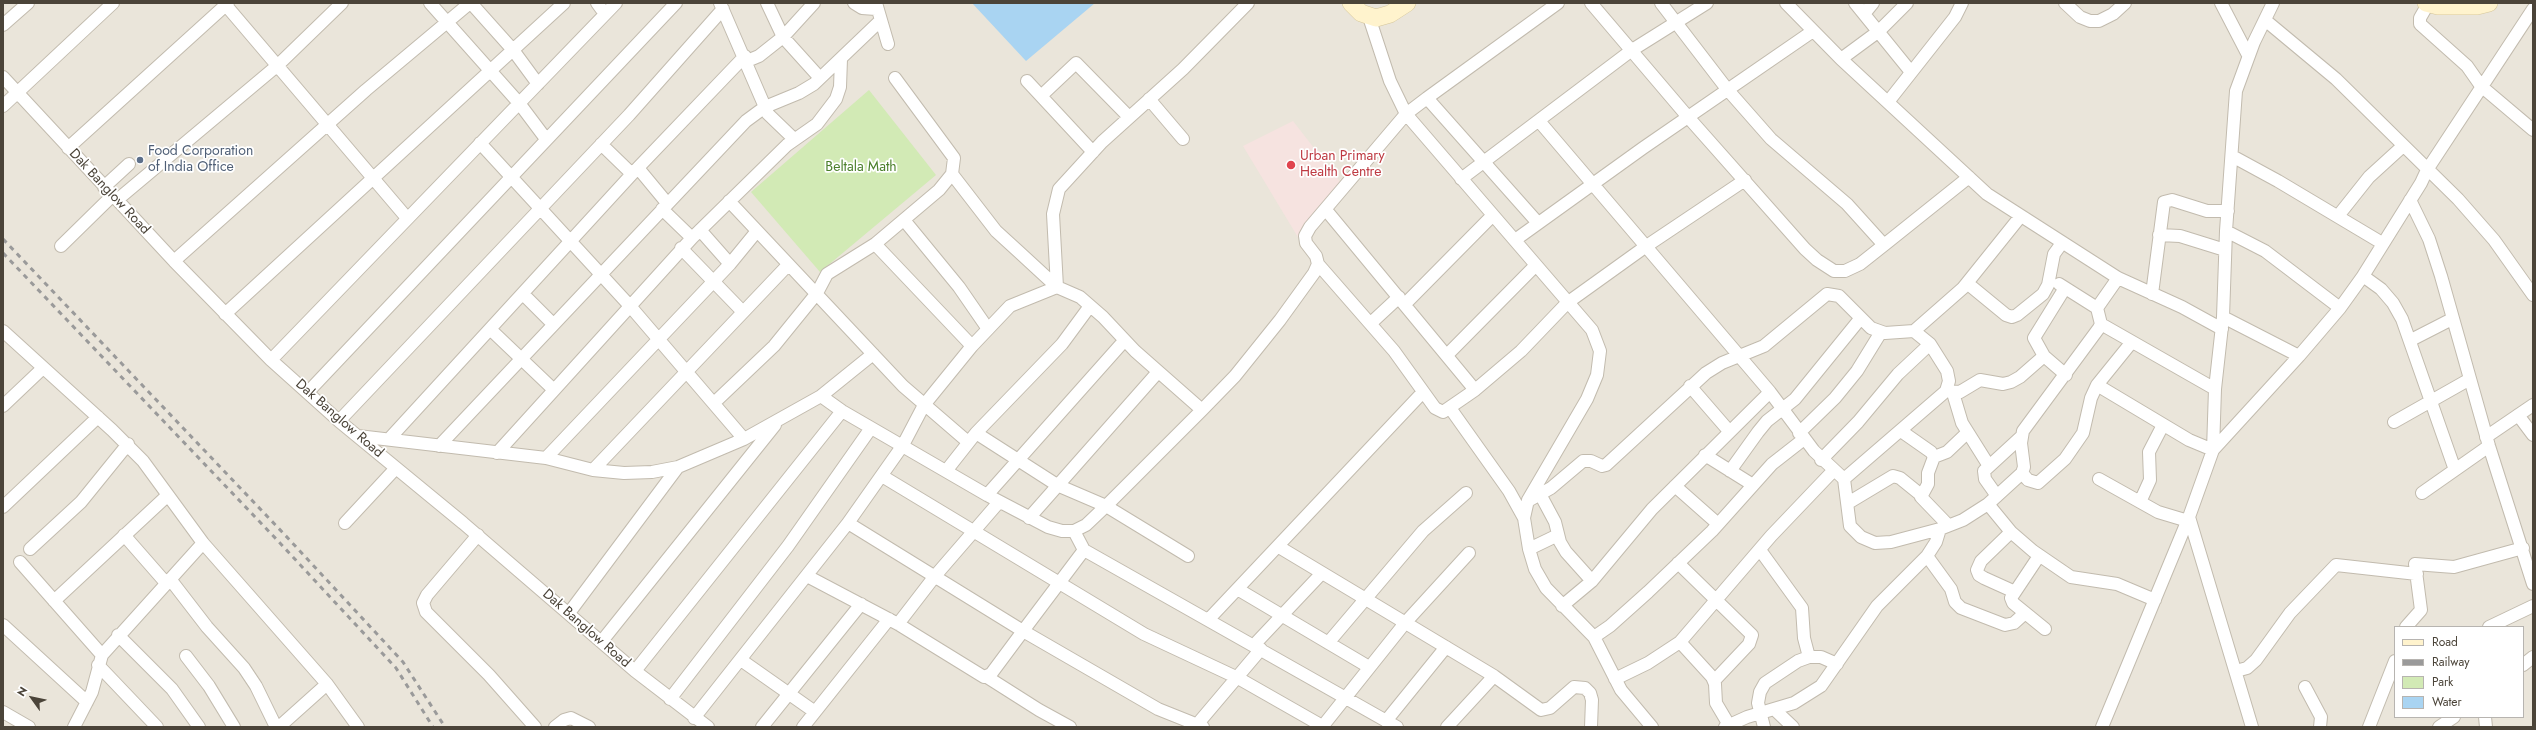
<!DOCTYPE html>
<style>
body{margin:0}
#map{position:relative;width:2536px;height:730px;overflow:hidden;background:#f6f3ec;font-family:Jost,sans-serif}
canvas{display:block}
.frame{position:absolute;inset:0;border:4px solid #4b4439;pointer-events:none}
.legend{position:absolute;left:2394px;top:626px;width:130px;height:92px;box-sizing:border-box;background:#fff;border:1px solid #b7b4b0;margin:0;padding:5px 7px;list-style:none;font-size:12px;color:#4b4439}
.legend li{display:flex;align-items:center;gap:8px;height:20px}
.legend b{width:20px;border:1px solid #b7b4b0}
.north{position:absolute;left:12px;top:678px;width:40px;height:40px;-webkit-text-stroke:3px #fff;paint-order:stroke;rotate:303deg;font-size:11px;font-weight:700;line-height:16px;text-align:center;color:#4b4439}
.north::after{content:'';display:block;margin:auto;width:14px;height:18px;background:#4b4439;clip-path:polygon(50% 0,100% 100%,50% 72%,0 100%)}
</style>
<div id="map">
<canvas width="2536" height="730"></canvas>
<div class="frame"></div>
<ul class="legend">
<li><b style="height:5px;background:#fff3cd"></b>Road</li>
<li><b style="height:5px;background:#9a9a9a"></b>Railway</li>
<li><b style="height:11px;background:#d2eab5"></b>Park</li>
<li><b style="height:11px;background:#a9d4f2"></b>Water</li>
</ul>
<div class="north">N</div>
</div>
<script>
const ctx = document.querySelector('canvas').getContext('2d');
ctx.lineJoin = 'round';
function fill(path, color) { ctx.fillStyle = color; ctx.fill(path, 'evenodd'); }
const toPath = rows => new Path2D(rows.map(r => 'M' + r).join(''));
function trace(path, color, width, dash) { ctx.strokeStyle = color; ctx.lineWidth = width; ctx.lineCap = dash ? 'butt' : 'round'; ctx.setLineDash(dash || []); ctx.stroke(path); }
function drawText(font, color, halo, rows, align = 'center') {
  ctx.font = font + ' Jost,sans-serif'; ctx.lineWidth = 3.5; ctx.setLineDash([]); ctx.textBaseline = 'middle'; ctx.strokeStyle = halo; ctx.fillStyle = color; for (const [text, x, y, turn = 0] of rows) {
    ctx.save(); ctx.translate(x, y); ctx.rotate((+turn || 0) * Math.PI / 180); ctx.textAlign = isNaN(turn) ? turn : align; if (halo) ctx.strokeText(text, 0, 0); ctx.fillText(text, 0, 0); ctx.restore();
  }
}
const residential = toPath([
 [3,3,2533,3,2533,727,3,727],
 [2395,627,2523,627,2523,717,2395,717]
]);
const medical = toPath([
 [1293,121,1342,184,1299,239,1243,146]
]);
const green = toPath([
 [869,90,936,175,820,272,751,192]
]);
const water = toPath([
 [972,3,1095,3,1026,61]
]);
const street = toPath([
 [224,3,407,218],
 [430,3,519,103,546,139],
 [471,3,513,50,538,84],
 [597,3,605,14],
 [720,3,768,114,794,139],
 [767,3,783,37,820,78],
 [854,3,862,8,876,9],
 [876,3,888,44],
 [1591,3,1688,117,1805,249,1817,260,1834,271,1845,271,1860,264,1884,245,1847,204,1771,139,1727,89,1661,3],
 [1786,3,1841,59,1987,194,2118,278,2182,307,2222,329],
 [1855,3,1911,72],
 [2065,3,2080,17,2090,21,2099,21,2113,14,2125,3],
 [2221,3,2248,55],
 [2428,4,2420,18,2420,24,2467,66,2481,86,2533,130],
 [1864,14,1873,3],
 [2265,20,2336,79,2458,199,2494,240,2533,295],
 [3,25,28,3],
 [1841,59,1879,31,1907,3],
 [747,61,759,56,783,37,814,3],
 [3,77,174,261,271,360,339,421,463,523,635,671,708,727],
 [1027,81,1093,152],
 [1041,96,1076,63,1129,117],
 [1427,98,1558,3],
 [1149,99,1183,139],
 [1888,102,1955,17,1962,3],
 [3,106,113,3],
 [1539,121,1770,392,1814,451,1844,479,1850,526,1861,537,1875,543,1891,542,1940,529],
 [480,143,630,306,744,439],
 [601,144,632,174],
 [68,148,228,3],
 [2232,156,2278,181,2382,243],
 [638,168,667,203],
 [952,174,996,231,1019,252,1057,287,1080,297,1103,317,1135,351,1202,410],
 [1461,179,1632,50,1707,3],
 [104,187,129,164],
 [117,200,278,65,342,3],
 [2410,200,2429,239,2441,276,2489,446,2533,584],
 [729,201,903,386,968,442],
 [662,209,692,238],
 [1326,210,1475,390],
 [2338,216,2369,177,2403,146],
 [904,220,959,287,988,329],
 [1538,223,1427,98,1406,114,1592,330,1600,351,1597,375,1587,399,1528,500,1524,518,1529,549,1535,569,1546,588,1594,637,1621,690,1652,727],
 [700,230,730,264],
 [2226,231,2265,251,2340,308],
 [2159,235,2180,236,2225,250],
 [1515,240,1643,148,1813,31],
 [875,244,972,346],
 [1884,245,1969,177],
 [61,246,112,196],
 [681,248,743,312],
 [174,261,366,90,470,3],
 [1318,264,1394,351,1435,408,1443,412,1475,390,1521,351,1567,303,1645,247,1745,180],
 [2363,276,2381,289,2393,303,2402,319,2455,470],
 [1967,283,2006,315,2012,317,2017,315,2043,294,2048,285,2054,254,2062,243],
 [2059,284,2097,308],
 [523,294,553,324],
 [2152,294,2164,202,2172,200,2207,211,2228,211],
 [1405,304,1492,216],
 [225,314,564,3],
 [2223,317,2299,356],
 [1371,323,1399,297],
 [2101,324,2215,389],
 [490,329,554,390],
 [3,331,112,430,143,461,203,543,327,684,358,727],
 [2411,340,2452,319],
 [1447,355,1536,265],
 [2044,356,2034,338,2065,288],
 [271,360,616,3],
 [2097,385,2189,440,2213,450,2299,356,2340,308,2363,276,2421,183,2427,170,2533,9],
 [1690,386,1729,431],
 [1946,391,1960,392,1980,380,2003,384,2011,382,2020,377,2044,356,2066,375],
 [308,392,676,3],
 [1953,393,1962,423,1989,466],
 [821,396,873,354],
 [714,403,774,346,817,293,827,274,875,244,939,190,952,174,954,158,895,78],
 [3,406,43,368],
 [1450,408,1509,491,1524,518],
 [2518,415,2533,435],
 [339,421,629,115,723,9],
 [2394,422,2470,379],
 [1901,431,1931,452,1934,457,1928,473,1928,484,1921,497,1948,525],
 [976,433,1057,485,1106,506,1202,410,1235,376,1280,320,1314,273,1318,264,1316,256,1306,243,1305,236,1310,227,1406,114,1390,81,1369,17],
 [1799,433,1835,398,1857,371,1881,332],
 [358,436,546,458,593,470,624,473,652,472,678,467,744,439,821,396,842,411,987,495,1048,527,1062,531,1074,531,1086,525,1106,506,1188,556],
 [2486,437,2533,405],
 [390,438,632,174,745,56],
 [439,446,746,121,765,107,799,93,814,84,881,20],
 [497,453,692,238,787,145,817,124,836,99,840,87,841,59],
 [1705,455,1753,485],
 [1934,457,1947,452,1967,433],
 [546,458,730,264,757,231],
 [1821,460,1858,422,1898,374,1930,344],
 [593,470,788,265],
 [946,471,976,433,1062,344,1090,306],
 [1730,471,1758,432,1767,421,1795,399,1860,319],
 [2022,473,2028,480,2038,483,2065,459,2083,433,2091,398,2097,385,2131,343],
 [882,476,1144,634,1238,678,1324,727],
 [1844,479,1946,391,1949,381,1947,371,1930,344,1914,331],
 [2099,479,2158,512,2188,521],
 [1675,486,1718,524],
 [2422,493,2489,446],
 [1540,494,1555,522,1560,542,1566,552,1592,581],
 [987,495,1124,341],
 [1997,496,1985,479,1984,471,2021,437],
 [1528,501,1551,488,1583,461,1591,461,1602,466,1606,465,1706,373,1722,363,1764,346,1827,294,1839,296,1871,328,1885,333,1914,331,1963,288,2020,217],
 [2140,502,2150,480,2149,452,2163,425],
 [1848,503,1893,476,1900,478,1921,495],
 [1988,504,2022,473,2024,467,2021,443,2023,431,2099,328,2101,324,2097,308,2118,278],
 [3,507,98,417],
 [2189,517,2252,727],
 [1029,518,1158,372],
 [345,523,396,468],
 [1074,531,1084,550,1397,727],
 [2011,532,1981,561,1977,570,1979,575,1984,578,2015,592],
 [124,535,166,583],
 [478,535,427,595,423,603,426,612,489,675,535,727],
 [1279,547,1494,676,1541,710,1550,708,1574,687,1585,688,1590,693,1592,700,1591,727],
 [30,549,81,502,128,444],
 [1529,549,1558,535],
 [1084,550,1023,631,1158,709,1203,727],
 [1760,550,1802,608,1804,638,1809,657],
 [1927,556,1951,589,1955,602,1961,608,2005,625,2014,623,2025,613],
 [2039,556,2011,598,2013,603,2045,629],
 [20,562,102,655],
 [1678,563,1752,635,1749,644,1714,681],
 [807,576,898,624,984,677,991,674,1023,631,848,523],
 [170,579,207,627,244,668,256,686,276,727],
 [1239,590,1369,667],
 [54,601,168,495],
 [1562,606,1592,581,1652,509,1770,392],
 [569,613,678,467],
 [1209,619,1423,392],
 [898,624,935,576,999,502],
 [3,625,87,702],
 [2406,627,2421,610,2415,564,2454,567,2523,548],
 [2489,627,2533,606],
 [118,635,172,689,199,727],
 [1594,637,1610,626,1648,592,1712,531,1772,464,1804,439],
 [602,641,775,425],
 [1680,642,1712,677,1715,684,1716,703,1729,725],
 [1328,643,1423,531,1466,493],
 [1254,645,1322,573],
 [186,656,209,686,234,727],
 [741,660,815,712],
 [98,665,157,727],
 [2523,665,2533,657],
 [635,671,842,411],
 [2236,671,2247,668,2256,660,2290,613,2336,565,2417,574],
 [987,677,1039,710,1070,727],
 [1615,679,1648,663,1680,642,1771,536,1833,471],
 [2305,687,2321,717,2320,727],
 [670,699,788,546,871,428],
 [1774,709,1793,727],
 [3,712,29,727],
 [2485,717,2486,727],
 [694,718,848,523,903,445,924,405,972,346,1010,306,1057,287,1053,214,1059,189,1102,142,1183,69,1248,3],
 [1386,721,1446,647],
 [74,727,92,692,102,655,203,543],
 [279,727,327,684],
 [555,727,564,720,571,718,589,727],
 [762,727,861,604],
 [803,727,889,619],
 [1195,727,1261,649],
 [1322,727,1405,623,1469,553],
 [1447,727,1494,676],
 [1725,727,1747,717,1794,703,1821,686,1877,606,1927,556,1936,542,1940,529,1963,520,1988,504,2011,532,2033,551,2071,577,2117,584,2155,600],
 [1764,727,1758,703,1760,692,1765,683,1798,661,1809,657,1821,657,1837,664],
 [2102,727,2189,517,2213,450,2215,389,2223,317,2226,231,2236,91,2254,42,2273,3],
 [2369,727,2395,661],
 [2439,727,2454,717]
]);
const secondary = toPath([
 [1351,3,1361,13,1376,18,1390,14,1407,3],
 [2426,3,2438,6,2477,6,2489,3]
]);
const rail = toPath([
 [3,239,285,535,403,662,445,727],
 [3,253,279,542,396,668,433,727]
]);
const markers = [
 [140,160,4,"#5c6f8a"],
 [1291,165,5,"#e0444e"]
];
const serviceNames = [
 ["Food Corporation",148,152],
 ["of India Office",148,168]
];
const healthNames = [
 ["Urban Primary",1300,157],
 ["Health Centre",1300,173]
];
const parkNames = [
 ["Beltala Math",861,168]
];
const streetNames = [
 ["Dak Banglow Road",109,192,47],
 ["Dak Banglow Road",339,419,41],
 ["Dak Banglow Road",586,629,41]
];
fill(residential, '#eae5da');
fill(medical, '#f6e3e0');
fill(green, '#d2eab5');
fill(water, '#a9d4f2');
trace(street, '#c2bbae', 14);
trace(secondary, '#d6c79b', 18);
trace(street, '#fff', 12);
trace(secondary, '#fff3cd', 17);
trace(rail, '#9a9a9a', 3, [5, 5]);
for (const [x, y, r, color] of markers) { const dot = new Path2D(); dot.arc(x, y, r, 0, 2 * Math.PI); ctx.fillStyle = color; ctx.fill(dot); trace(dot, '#fff', 1.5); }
drawText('14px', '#4e5e75', '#fff', serviceNames, 'left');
drawText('14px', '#be3a42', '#fff', healthNames, 'left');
drawText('14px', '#4a7f2a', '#fff', parkNames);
drawText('14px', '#4b4439', '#fff', streetNames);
</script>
